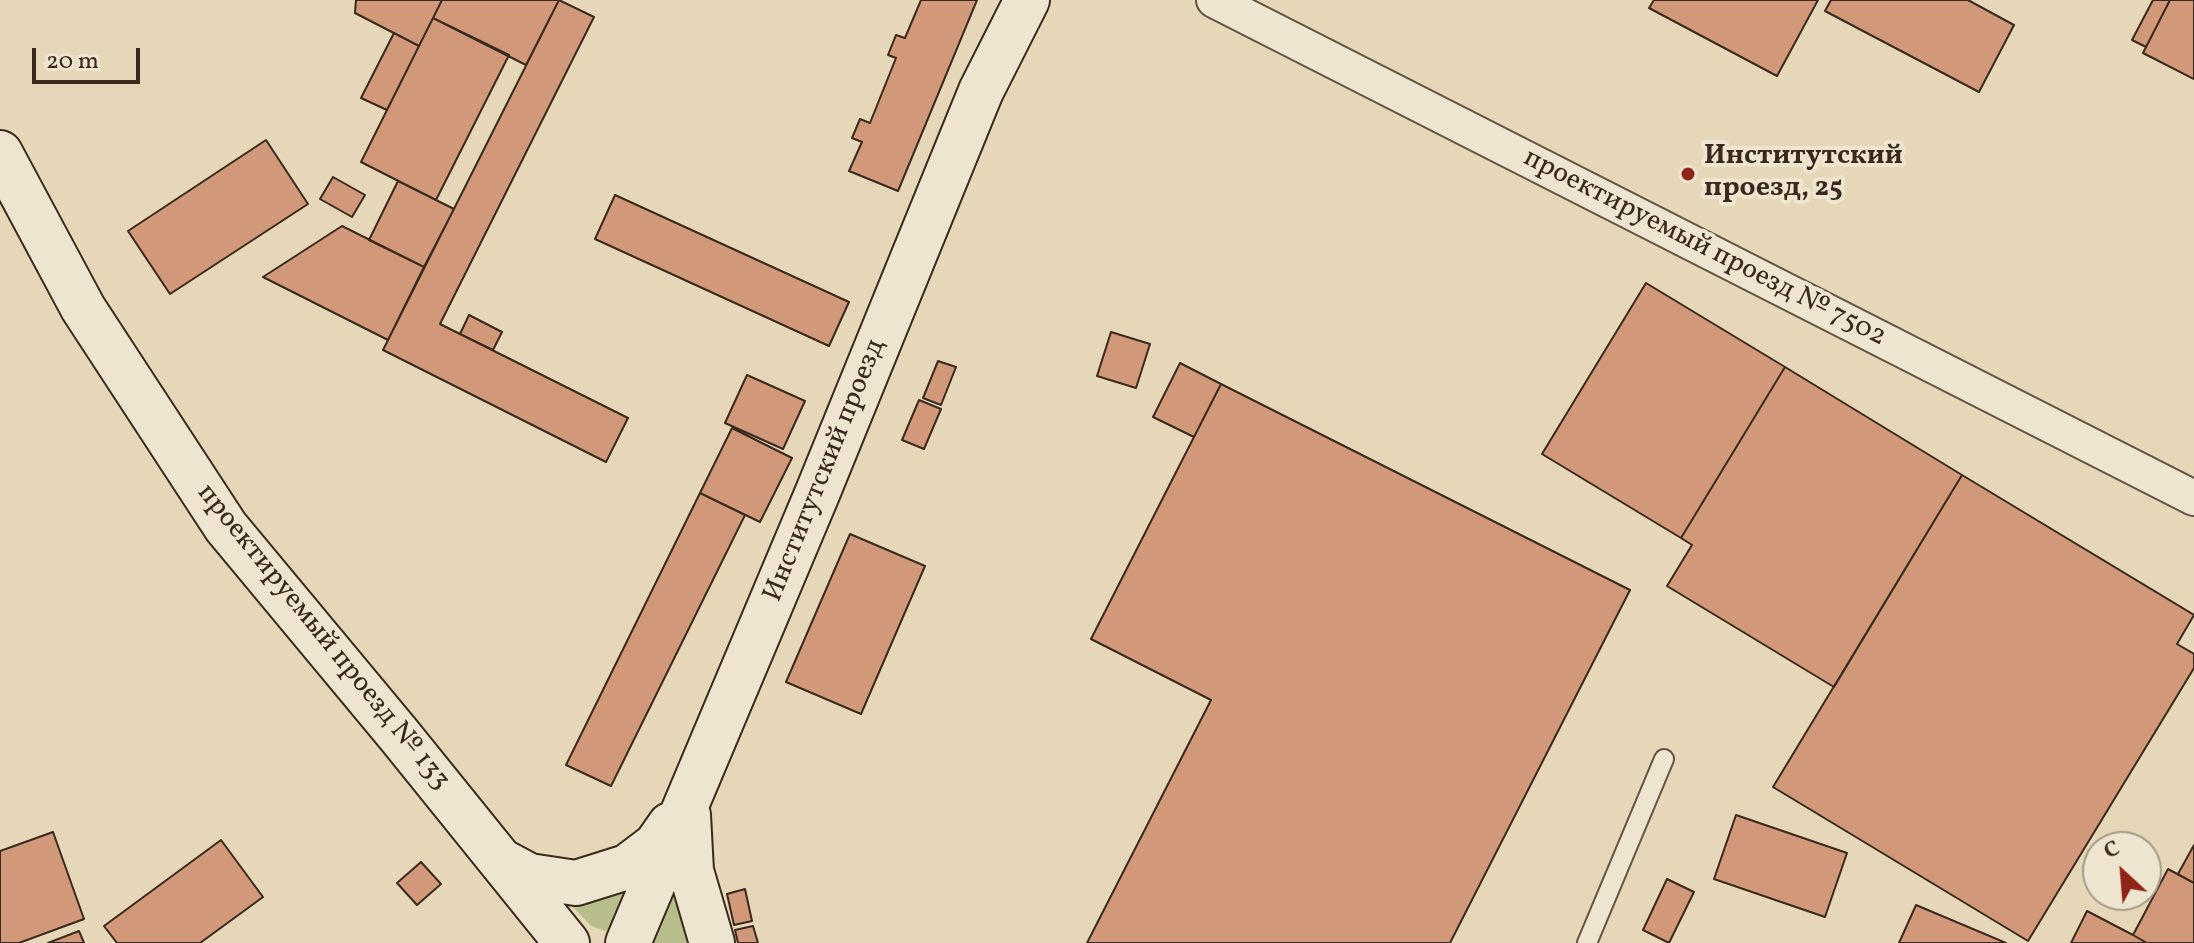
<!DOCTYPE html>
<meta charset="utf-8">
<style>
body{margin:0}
#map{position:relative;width:2194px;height:943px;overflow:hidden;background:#e5d7b7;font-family:Vollkorn,serif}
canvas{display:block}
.north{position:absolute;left:2082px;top:831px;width:80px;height:80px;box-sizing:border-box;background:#eee5d0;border:2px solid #a69a88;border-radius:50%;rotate:334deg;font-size:22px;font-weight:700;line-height:32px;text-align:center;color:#3a291d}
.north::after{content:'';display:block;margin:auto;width:28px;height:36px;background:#8f2418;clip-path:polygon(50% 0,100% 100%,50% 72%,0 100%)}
.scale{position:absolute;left:32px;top:48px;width:108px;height:36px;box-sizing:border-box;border:4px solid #3a291d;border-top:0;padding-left:10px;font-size:24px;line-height:28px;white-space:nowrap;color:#3a291d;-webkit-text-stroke:6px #eee5d0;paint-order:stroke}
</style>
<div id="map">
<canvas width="2194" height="943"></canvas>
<div class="north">С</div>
<div class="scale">20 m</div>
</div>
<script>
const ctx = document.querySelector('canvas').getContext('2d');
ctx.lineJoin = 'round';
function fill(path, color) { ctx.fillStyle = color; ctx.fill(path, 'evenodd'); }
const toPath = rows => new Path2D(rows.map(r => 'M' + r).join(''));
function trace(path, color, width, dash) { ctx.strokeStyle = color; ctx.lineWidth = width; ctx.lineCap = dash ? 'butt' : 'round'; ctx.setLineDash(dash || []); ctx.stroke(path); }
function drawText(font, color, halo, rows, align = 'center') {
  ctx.font = font + ' Vollkorn,serif'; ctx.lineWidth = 8; ctx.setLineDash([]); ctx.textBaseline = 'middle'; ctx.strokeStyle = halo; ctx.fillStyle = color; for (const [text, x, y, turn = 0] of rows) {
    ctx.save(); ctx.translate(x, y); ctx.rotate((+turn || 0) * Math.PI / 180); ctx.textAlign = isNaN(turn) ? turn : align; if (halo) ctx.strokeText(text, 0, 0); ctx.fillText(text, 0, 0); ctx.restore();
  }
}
const green = toPath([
 [637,880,613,927,605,931,591,926,560,893],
 [681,881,701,943,649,943]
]);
const building = toPath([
 [356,0,442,0,419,46,355,13,356,0],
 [442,0,559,0,526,65,433,18,442,0],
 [559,0,594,17,440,324,628,418,606,462,383,350,559,0],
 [921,0,977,0,898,191,849,171,862,142,852,138,860,119,870,123,896,58,888,55,896,35,905,38,921,0],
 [1654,0,1818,0,1777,76,1649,8,1654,0],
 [1831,0,1968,0,2014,25,1979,92,1825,11,1831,0],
 [2153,0,2170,0,2146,47,2132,40,2153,0],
 [2170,0,2194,0,2194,79,2143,53,2170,0],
 [433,18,509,55,436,200,361,162,433,18],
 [394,33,419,46,387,110,361,98,394,33],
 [266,140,308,204,170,294,128,231,266,140],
 [333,177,365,195,352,217,320,199,333,177],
 [398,181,454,209,424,267,369,240,398,181],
 [615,195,849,302,829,346,595,239,615,195],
 [342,226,424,267,388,340,263,277,342,226],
 [1646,283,1785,367,1681,538,1542,454,1646,283],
 [469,315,502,332,493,350,460,334,469,315],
 [1111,332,1150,344,1136,388,1097,376,1111,332],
 [938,361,956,367,941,405,923,398,938,361],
 [1180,363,1221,384,1194,437,1153,417,1180,363],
 [1785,367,1962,475,1834,687,1667,586,1692,545,1681,538,1785,367],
 [747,375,805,401,783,449,725,423,747,375],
 [1221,384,1630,590,1450,943,1087,943,1211,700,1091,639,1221,384],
 [919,400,941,409,924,449,902,440,919,400],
 [732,428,792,458,760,522,700,493,732,428],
 [1962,475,2194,615,2177,644,2194,654,2194,668,2028,941,1773,787,1962,475],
 [700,493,745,515,611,786,566,765,700,493],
 [850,534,925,566,861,714,786,682,850,534],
 [1736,815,1847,853,1825,917,1714,879,1736,815],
 [53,832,84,919,19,943,0,943,0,851,53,832],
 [221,840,263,897,200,943,117,943,104,926,221,840],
 [2194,845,2194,883,2178,874,2194,845],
 [421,862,441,884,417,905,397,883,421,862],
 [2168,869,2194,883,2194,943,2147,943,2133,935,2168,869],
 [1667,879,1694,892,1669,943,1643,930,1667,879],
 [745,889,752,921,734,925,727,894,745,889],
 [1916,905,2006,943,1899,943,1916,905],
 [2087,911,2133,935,2147,943,2071,943,2087,911],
 [753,926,758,943,738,943,735,930,753,926],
 [79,931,84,943,48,943,79,931]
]);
const lane = toPath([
 [1587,943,1664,759]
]);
const street = toPath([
 [1214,0,2194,498]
]);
const secondary = toPath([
 [0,153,83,308,226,527,399,735,567,943],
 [688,815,691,871,712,943],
 [501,861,529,876,576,883,627,867,656,845,670,825],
 [628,943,817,494,981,91,1027,0]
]);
const markers = [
 [1688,174,8,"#8f2418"]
];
const poiNames = [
 ["Институтский",1704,158],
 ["проезд, 25",1704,190]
];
const streetNames = [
 ["проектируемый проезд № 7502",1704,249,27],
 ["Институтский проезд",826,471,-68],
 ["проектируемый проезд № 133",322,638,51]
];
fill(green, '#b8bd8c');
fill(building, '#d19979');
trace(building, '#3a291d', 2);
trace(lane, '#655444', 22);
trace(street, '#655444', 38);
trace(secondary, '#3a291d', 48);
trace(lane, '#eee5d0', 18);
trace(street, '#eee5d0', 34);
trace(secondary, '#eee5d0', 44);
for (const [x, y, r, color] of markers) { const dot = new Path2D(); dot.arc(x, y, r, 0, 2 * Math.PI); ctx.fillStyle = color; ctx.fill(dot); trace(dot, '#eee5d0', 3); }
drawText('bold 28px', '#3a291d', '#eee5d0', poiNames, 'left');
drawText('28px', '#3a291d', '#eee5d0', streetNames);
</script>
